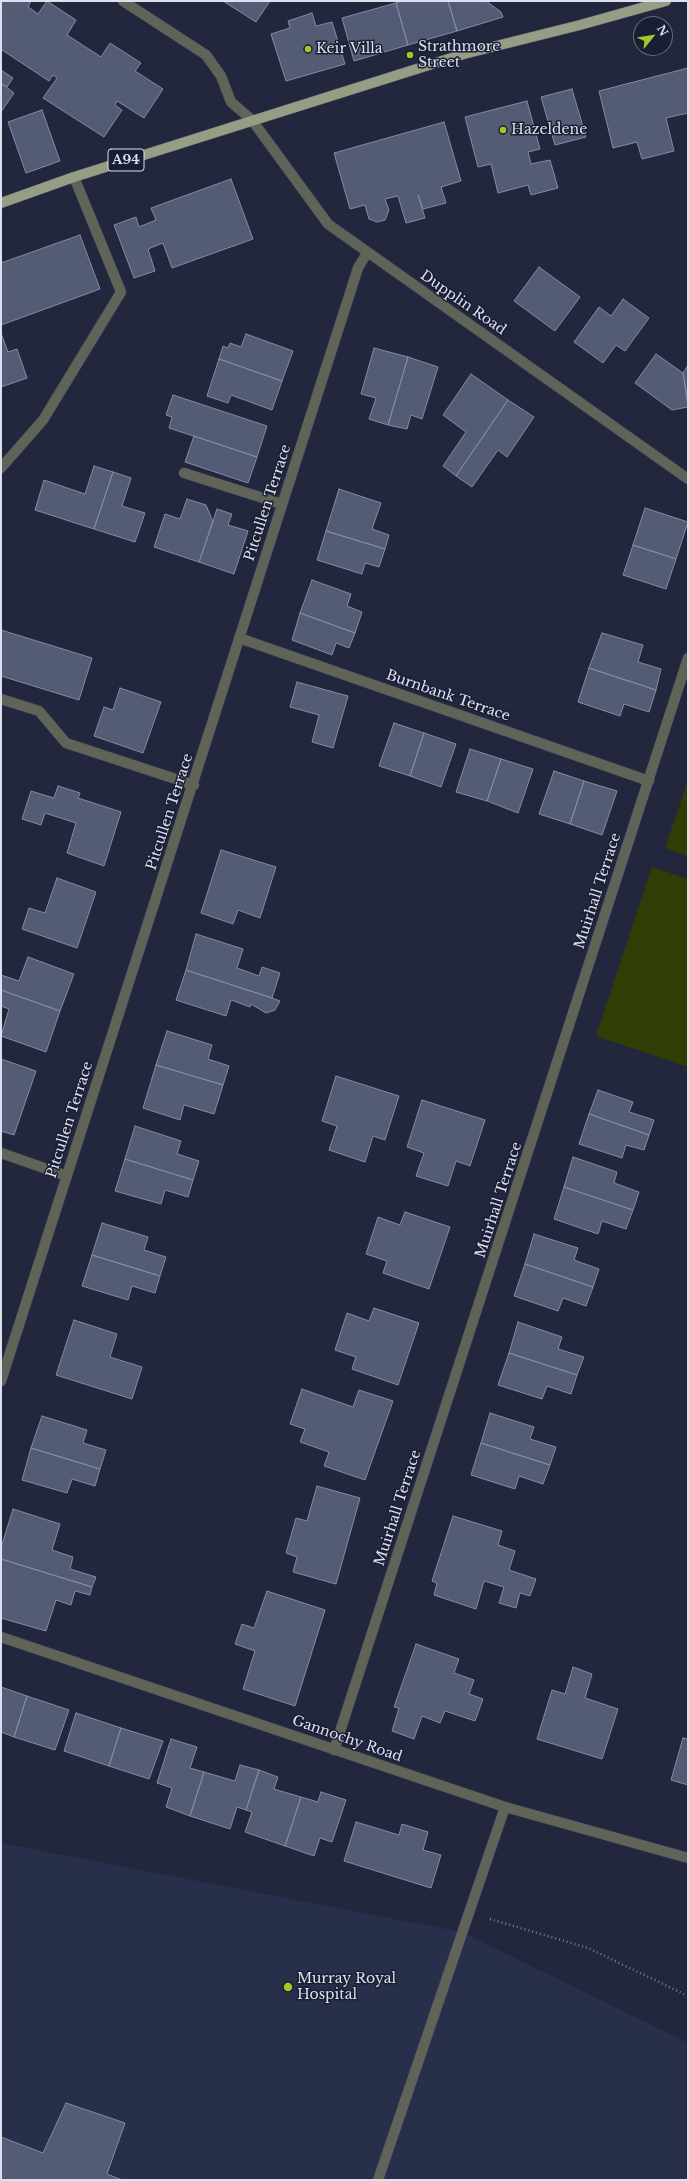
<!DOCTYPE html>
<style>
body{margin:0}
#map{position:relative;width:689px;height:2181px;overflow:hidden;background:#22273d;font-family:"Libre Baskerville",serif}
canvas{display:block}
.frame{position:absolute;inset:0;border:2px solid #dce0ef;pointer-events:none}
.north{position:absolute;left:633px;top:16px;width:40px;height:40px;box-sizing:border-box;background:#191e33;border:1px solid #676c7e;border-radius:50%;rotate:60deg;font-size:11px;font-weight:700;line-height:16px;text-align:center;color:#dce0ef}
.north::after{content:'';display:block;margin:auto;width:14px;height:18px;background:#a3c927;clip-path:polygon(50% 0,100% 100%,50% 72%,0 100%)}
</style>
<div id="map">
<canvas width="689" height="2181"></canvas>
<div class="frame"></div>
<div class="north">N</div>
</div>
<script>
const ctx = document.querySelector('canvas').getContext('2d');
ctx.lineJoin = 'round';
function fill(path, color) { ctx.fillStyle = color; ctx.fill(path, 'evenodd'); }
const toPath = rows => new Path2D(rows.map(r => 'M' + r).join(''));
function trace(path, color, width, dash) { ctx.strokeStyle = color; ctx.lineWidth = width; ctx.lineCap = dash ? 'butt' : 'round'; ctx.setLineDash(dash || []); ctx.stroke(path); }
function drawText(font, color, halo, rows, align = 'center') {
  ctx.font = font + ' "Libre Baskerville",serif'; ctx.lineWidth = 3; ctx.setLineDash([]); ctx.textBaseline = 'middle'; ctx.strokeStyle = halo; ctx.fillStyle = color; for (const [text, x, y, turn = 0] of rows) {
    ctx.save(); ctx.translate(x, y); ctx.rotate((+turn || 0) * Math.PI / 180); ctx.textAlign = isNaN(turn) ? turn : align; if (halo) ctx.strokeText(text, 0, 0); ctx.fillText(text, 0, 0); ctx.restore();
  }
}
const built = toPath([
 [1,1843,462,1932,688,2043,688,2180,1,2180]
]);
const green = toPath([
 [688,780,688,856,665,848],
 [652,867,688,879,688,1067,596,1036]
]);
const building = toPath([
 [1,1,31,1,28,7,38,14,47,1,76,20,67,35,101,57,110,43,141,63,135,71,163,89,144,118,117,101,115,105,122,110,104,137,43,98,57,78,53,75,49,81,2,50,1,52,1,1],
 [223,1,270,1,256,22,223,1],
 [402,1,448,1,457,31,408,45,396,3,402,1],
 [448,1,486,1,501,12,503,17,457,31,448,1],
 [396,3,408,45,354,61,342,18,396,3],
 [312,13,316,26,332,22,345,64,286,81,271,34,290,28,288,21,312,13],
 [688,68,688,113,666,118,674,151,642,159,637,142,613,148,599,91,688,68],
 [1,70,13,78,7,87,1,83,1,70],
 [1,83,14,93,1,112,1,83],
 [572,89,586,137,555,145,541,97,572,89],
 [527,101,540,149,528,152,531,164,550,160,558,188,531,195,528,185,498,193,491,164,478,167,465,117,527,101],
 [42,110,60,161,26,173,8,122,42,110],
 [444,122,461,181,441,187,446,203,423,209,418,195,425,218,406,223,398,196,385,199,389,210,385,220,377,222,369,219,365,205,350,209,334,153,444,122],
 [231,179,253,239,172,268,163,243,148,249,155,271,134,278,114,225,136,217,139,227,156,220,151,208,231,179],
 [80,235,100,289,1,325,1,263,80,235],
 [539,267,580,297,555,331,514,301,539,267],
 [623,299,649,318,625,351,616,345,603,363,574,342,599,307,611,316,623,299],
 [1,333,8,352,17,349,27,378,1,387,1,333],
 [246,334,293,351,282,381,219,359,223,346,228,348,230,343,241,347,246,334],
 [374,348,408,357,388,425,369,419,376,398,361,394,374,348],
 [656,354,683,373,688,407,672,410,635,383,656,354],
 [408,357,438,367,422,419,411,415,407,429,388,425,408,357],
 [219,359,282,381,272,410,231,395,228,403,207,396,219,359],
 [688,365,688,401,683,373,688,365],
 [471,374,508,400,456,476,443,466,466,432,443,415,471,374],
 [173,395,267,426,257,457,169,428,172,417,166,415,173,395],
 [508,400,534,417,507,457,498,450,472,487,456,476,508,400],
 [194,436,257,457,248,483,185,462,194,436],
 [94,466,113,472,94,529,35,510,44,480,85,494,94,466],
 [113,472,131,478,122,506,145,513,135,542,94,529,113,472],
 [339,489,381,503,372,529,389,535,385,549,326,531,339,489],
 [187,499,206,505,213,522,199,562,154,547,165,514,180,519,187,499],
 [645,508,688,522,676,559,633,545,645,508],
 [217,509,232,514,228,525,248,531,234,574,199,562,217,509],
 [326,531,385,549,379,567,365,563,362,574,317,560,326,531],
 [633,545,676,559,666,589,623,575,633,545],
 [312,580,351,594,347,606,362,612,355,633,300,613,312,580],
 [300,613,355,633,349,648,336,643,332,655,292,640,300,613],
 [1,630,92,658,79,700,1,676,1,630],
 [602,633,643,645,638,662,661,669,656,690,589,668,602,633],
 [589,668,656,690,649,712,624,704,620,716,578,702,589,668],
 [297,682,348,696,333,748,312,742,319,715,290,707,297,682],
 [120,688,161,702,143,753,94,736,104,707,113,710,120,688],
 [394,723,424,733,410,776,379,766,394,723],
 [424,733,456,744,441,787,410,776,424,733],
 [470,749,501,759,487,801,456,792,470,749],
 [501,759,533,769,518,813,487,801,501,759],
 [554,771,584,781,570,824,539,814,554,771],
 [584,781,617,791,602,835,570,824,584,781],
 [58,786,80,793,78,798,121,812,104,866,67,853,76,823,45,813,41,825,22,819,31,791,54,798,58,786],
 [221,850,276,867,260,918,238,910,233,924,201,913,221,850],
 [57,878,96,892,77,948,22,929,29,908,45,913,57,878],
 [196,934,243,949,237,968,259,976,262,967,280,973,272,998,186,970,196,934],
 [28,957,74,974,60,1011,1,990,1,975,19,981,28,957],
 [186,970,272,998,280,1001,275,1010,266,1013,251,1004,250,1007,231,1000,226,1016,176,1000,186,970],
 [1,990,60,1011,46,1052,1,1036,9,1009,1,1006,1,990],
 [167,1031,212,1045,208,1059,229,1066,223,1085,156,1065,167,1031],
 [1,1059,36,1071,14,1135,1,1131,1,1059],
 [156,1065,223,1085,214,1114,184,1105,180,1120,143,1108,156,1065],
 [336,1076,399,1096,385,1140,373,1136,365,1162,329,1150,337,1126,322,1121,336,1076],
 [598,1090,633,1102,629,1112,654,1120,649,1135,589,1114,598,1090],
 [422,1100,485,1120,470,1166,456,1161,448,1186,416,1176,424,1153,407,1147,422,1100],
 [589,1114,649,1135,644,1150,626,1145,622,1158,579,1144,589,1114],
 [135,1126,181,1141,177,1154,199,1161,193,1180,125,1159,135,1126],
 [573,1157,617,1172,614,1183,639,1192,633,1210,564,1187,573,1157],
 [125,1159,193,1180,188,1197,165,1190,161,1204,115,1191,125,1159],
 [564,1187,633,1210,626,1229,602,1221,598,1234,554,1219,564,1187],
 [405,1212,450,1227,429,1289,383,1273,387,1261,366,1254,378,1217,400,1225,405,1212],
 [102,1223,148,1237,144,1250,166,1257,160,1276,92,1255,102,1223],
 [534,1234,578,1248,574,1260,599,1269,593,1287,525,1264,534,1234],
 [92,1255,160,1276,155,1293,132,1286,128,1300,82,1286,92,1255],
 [525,1264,593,1287,586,1306,563,1298,558,1311,514,1296,525,1264],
 [374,1308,419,1323,398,1385,352,1369,356,1357,335,1350,347,1313,369,1321,374,1308],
 [74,1320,117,1334,110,1357,142,1367,132,1399,56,1375,74,1320],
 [518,1322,562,1337,558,1349,584,1357,577,1375,509,1353,518,1322],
 [509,1353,577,1375,571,1394,547,1386,542,1399,498,1385,509,1353],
 [302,1389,353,1407,359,1390,393,1401,365,1480,324,1466,329,1452,300,1442,305,1429,290,1424,302,1389],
 [490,1413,534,1427,530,1439,556,1447,550,1465,481,1443,490,1413],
 [42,1416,87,1430,83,1443,106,1450,100,1469,31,1448,42,1416],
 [481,1443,550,1465,543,1484,519,1476,515,1489,471,1475,481,1443],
 [31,1448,100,1469,95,1486,72,1479,67,1493,22,1480,31,1448],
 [317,1486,360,1498,336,1584,293,1572,297,1557,286,1553,296,1518,307,1521,317,1486],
 [13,1509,60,1524,52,1550,73,1557,70,1569,96,1577,92,1587,1,1559,1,1548,13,1509],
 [453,1516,502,1531,498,1545,515,1551,509,1570,536,1579,530,1596,520,1593,516,1608,499,1603,504,1587,484,1581,476,1609,434,1595,437,1583,432,1581,453,1516],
 [1,1559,92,1587,90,1595,75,1591,71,1605,56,1600,46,1631,1,1618,1,1559],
 [267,1591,325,1610,295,1706,243,1689,255,1651,235,1644,242,1624,254,1628,267,1591],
 [416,1644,459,1659,454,1673,474,1680,469,1694,483,1699,475,1721,445,1711,440,1723,422,1716,414,1739,392,1731,399,1708,394,1707,416,1644],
 [573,1667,592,1674,585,1698,618,1709,602,1759,537,1739,552,1690,565,1694,573,1667],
 [1,1687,27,1696,14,1737,1,1732,1,1687],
 [27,1696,69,1710,55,1750,14,1737,27,1696],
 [76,1713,121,1728,109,1766,64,1751,76,1713],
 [121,1728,163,1741,149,1779,109,1766,121,1728],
 [683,1738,688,1739,688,1785,671,1780,683,1738],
 [171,1739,197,1747,190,1768,204,1772,190,1816,166,1807,172,1788,157,1783,171,1739],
 [240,1765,259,1770,246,1810,237,1807,230,1829,190,1816,204,1772,235,1781,240,1765],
 [259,1770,278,1777,274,1789,301,1797,285,1846,245,1832,252,1812,246,1810,259,1770],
 [321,1792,346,1800,332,1842,320,1838,314,1856,285,1846,301,1797,318,1802,321,1792],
 [356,1822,399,1835,402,1824,428,1832,423,1850,441,1855,431,1888,344,1861,356,1822],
 [66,2103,125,2123,107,2174,122,2180,1,2180,1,2137,43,2153,66,2103]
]);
const path = toPath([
 [490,1919,588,1948,688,1996]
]);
const minor = toPath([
 [123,1,206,55,221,76,231,102,252,120,328,224,688,479],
 [1,468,43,420,121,292,74,177],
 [184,473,282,504],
 [239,638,649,781],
 [1,699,39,711,66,743,194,785],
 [1,1153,67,1176],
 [1,1381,358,268,367,253],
 [1,1637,505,1807,688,1858],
 [334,1750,688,658],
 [378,2180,505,1807]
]);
const major = toPath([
 [1,203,74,177,464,54,580,25,666,1]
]);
const markers = [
 [308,49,4,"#a3c927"],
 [410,55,4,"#a3c927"],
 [503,130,4,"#a3c927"],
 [288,1987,5,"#a3c927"]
];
const shields = [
 [126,160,36]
];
const shieldNames = [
 ["A94",126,160]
];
const poiNames = [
 ["Strathmore",418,47],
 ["Street",418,63],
 ["Keir Villa",316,49],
 ["Hazeldene",511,130],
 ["Murray Royal",297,1979],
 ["Hospital",297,1995]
];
const streetNames = [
 ["Dupplin Road",463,303,35],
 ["Pitcullen Terrace",268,503,-72],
 ["Burnbank Terrace",448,696,19],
 ["Pitcullen Terrace",170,812,-72],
 ["Muirhall Terrace",598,891,-72],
 ["Pitcullen Terrace",70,1120,-72],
 ["Muirhall Terrace",499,1200,-72],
 ["Muirhall Terrace",398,1508,-72],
 ["Gannochy Road",347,1739,19]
];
fill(built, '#282f4b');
fill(green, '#303e05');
fill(building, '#545b74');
trace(building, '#838ba6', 1);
trace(minor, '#404559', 11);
trace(major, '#404559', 11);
trace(path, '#7a7f92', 2.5, [1, 3]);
trace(minor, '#5f6358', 10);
trace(major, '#959d85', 10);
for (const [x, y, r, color] of markers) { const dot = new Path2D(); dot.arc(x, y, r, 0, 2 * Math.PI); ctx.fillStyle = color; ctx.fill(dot); trace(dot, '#191e33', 1.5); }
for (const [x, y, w] of shields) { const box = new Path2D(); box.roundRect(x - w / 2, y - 11, w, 22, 3); ctx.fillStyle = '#191e33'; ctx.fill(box); trace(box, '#dce0ef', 1); }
drawText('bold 13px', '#dce0ef', null, shieldNames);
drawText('14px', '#dce0ef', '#191e33', poiNames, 'left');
drawText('14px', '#dce0ef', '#191e33', streetNames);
</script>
